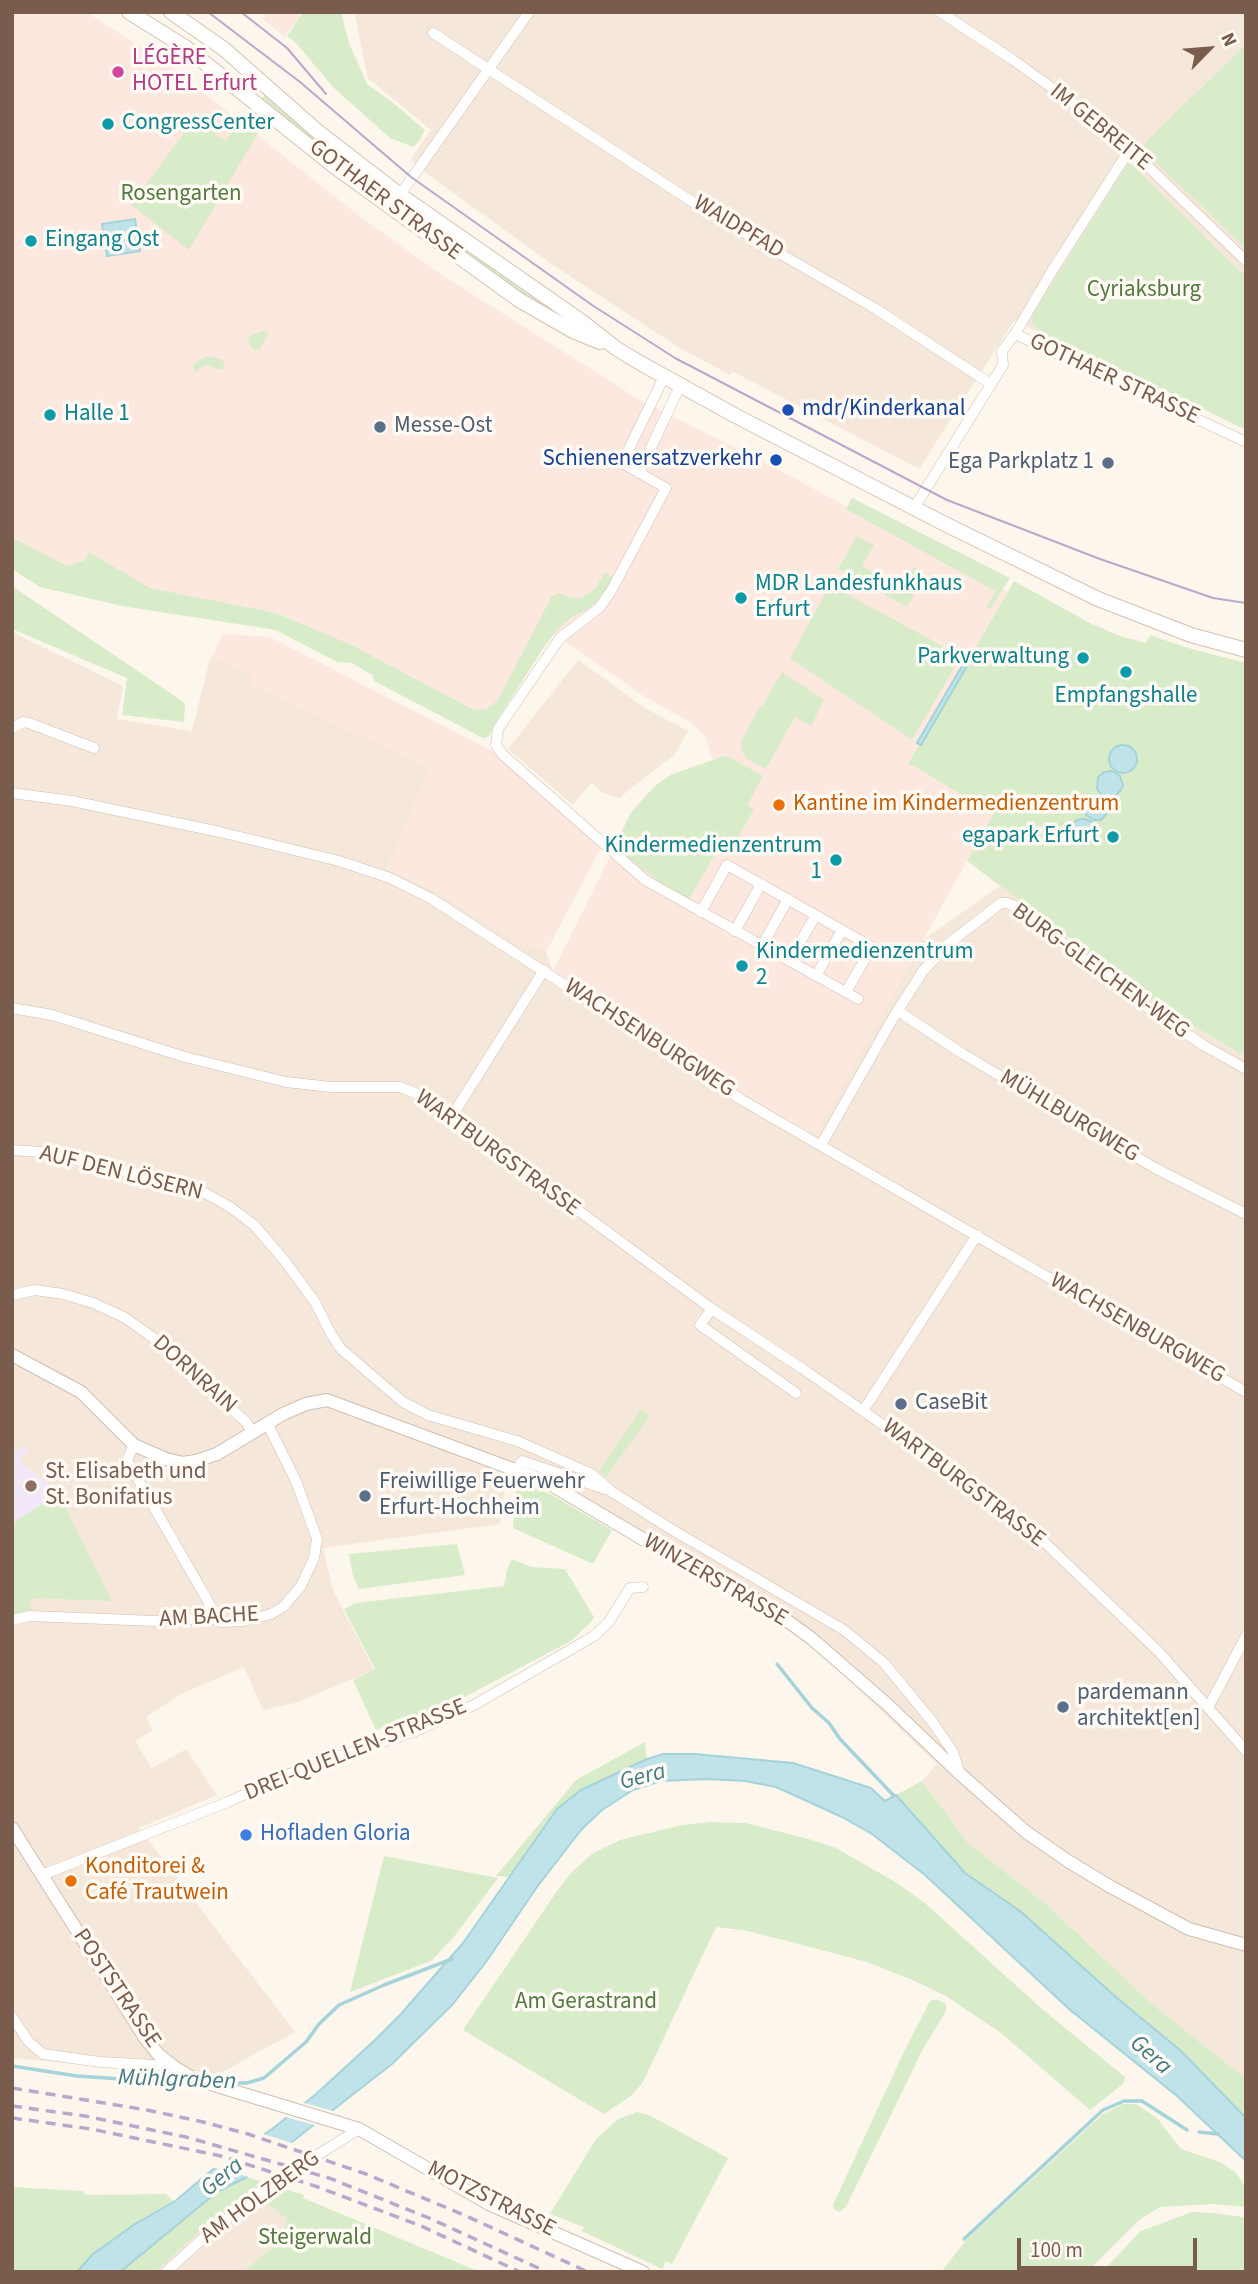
<!DOCTYPE html>
<meta charset="utf-8">
<style>
body{margin:0}
#map{position:relative;width:1258px;height:2284px;overflow:hidden;background:#fdf6ec;font-family:"Source Sans 3",sans-serif}
canvas{display:block}
.frame{position:absolute;inset:0;border:14px solid #7a5c4d;pointer-events:none}
.north{position:absolute;left:1174px;top:14px;width:70px;height:70px;-webkit-text-stroke:5px #fffaf3;paint-order:stroke;rotate:65deg;font-size:19px;font-weight:700;line-height:28px;text-align:center;color:#7a5c4d}
.north::after{content:'';display:block;margin:auto;width:24px;height:32px;background:#7a5c4d;clip-path:polygon(50% 0,100% 100%,50% 72%,0 100%)}
.scale{position:absolute;left:1017px;top:2238px;width:180px;height:32px;box-sizing:border-box;border:4px solid #7a5c4d;border-top:0;padding-left:9px;font-size:21px;line-height:24px;white-space:nowrap;color:#7a5c4d;-webkit-text-stroke:5px #fffaf3;paint-order:stroke}
</style>
<div id="map">
<canvas width="1258" height="2284"></canvas>
<div class="frame"></div>
<div class="north">N</div>
<div class="scale">100 m</div>
</div>
<script>
const ctx = document.querySelector('canvas').getContext('2d');
ctx.lineJoin = 'round';
function fill(path, color) { ctx.fillStyle = color; ctx.fill(path, 'evenodd'); }
const toPath = rows => new Path2D(rows.map(r => 'M' + r).join(''));
function trace(path, color, width, dash) { ctx.strokeStyle = color; ctx.lineWidth = width; ctx.lineCap = dash ? 'butt' : 'round'; ctx.setLineDash(dash || []); ctx.stroke(path); }
function drawText(font, color, halo, rows, align = 'center') {
  ctx.font = font + ' "Source Sans 3",sans-serif'; ctx.lineWidth = 7; ctx.setLineDash([]); ctx.textBaseline = 'middle'; ctx.strokeStyle = halo; ctx.fillStyle = color; for (const [text, x, y, turn = 0] of rows) {
    ctx.save(); ctx.translate(x, y); ctx.rotate((+turn || 0) * Math.PI / 180); ctx.textAlign = isNaN(turn) ? turn : align; if (halo) ctx.strokeText(text, 0, 0); ctx.fillText(text, 0, 0); ctx.restore();
  }
}
const residential = toPath([
 [354,12,1246,12,1246,427,1014,321,919,469,732,371,730,375,678,347,553,265,430,176,411,159,431,130,368,78],
 [12,632,123,686,117,719,192,731,210,659,213,656,251,675,251,684,430,768,387,869,435,891,524,946,527,941,546,952,553,971,743,1093,814,1135,923,940,1000,886,1168,1011,1246,1057,1246,2079,1152,2004,1046,1904,968,1843,922,1781,937,1764,833,1665,782,1624,748,1601,675,1565,553,1494,507,1474,500,1524,323,1548,333,1590,374,1670,295,1703,263,1710,244,1667,179,1695,146,1717,153,1730,135,1741,152,1768,186,1749,217,1795,139,1828,295,2032,215,2076,12,2058],
 [578,660,645,708,688,731,675,754,619,798,602,792,591,783,573,805,508,749],
 [246,2194,271,2206,287,2220,279,2242,242,2272,155,2272,208,2224]
]);
const commercial = toPath([
 [12,12,86,12,170,66,358,215,442,275,640,400,775,468,1007,592,907,764,912,765,993,814,815,1135,743,1093,553,971,634,808,652,789,671,774,713,760,705,736,692,723,645,697,539,623,498,700,486,709,479,710,470,708,350,644,276,613,150,588,89,552,85,560,67,566,12,537],
 [261,12,302,12,285,37,263,19,266,16],
 [222,634,270,637,496,753,602,846,546,952,528,941,524,947,435,891,387,869,430,768,251,684,251,675,213,656]
]);
const education = toPath([
 [12,1446,18,1451,22,1446,27,1450,20,1461,58,1493,12,1524]
]);
const green = toPath([
 [303,12,343,12,342,16,349,43,367,84,392,102,425,130,419,141,413,147,390,138,334,88,295,42,287,36],
 [1246,44,1246,250,1202,206,1140,148],
 [266,93,334,153,333,154,317,144,283,118,262,99],
 [195,118,225,141,242,120,258,133,189,250,131,205],
 [1129,162,1246,277,1246,430,1039,330,1032,323,1033,314],
 [422,219,493,269,570,321,523,294,479,264,419,222],
 [262,331,269,332,259,351,251,347,248,341,251,335],
 [206,356,222,359,225,366,222,370,205,365,195,373,194,372,193,367,195,363],
 [852,498,929,537,1010,578,989,610,987,607,995,591,846,509],
 [857,536,874,545,862,566,901,589,914,567,919,570,918,573,924,577,919,586,914,585,910,592,914,595,907,607,838,569],
 [12,537,67,566,85,560,89,552,150,588,276,613,350,644,470,708,479,710,486,709,498,700,552,596,559,593,572,598,580,598,588,594,596,587,605,572,613,577,601,597,589,608,571,618,559,628,546,644,494,725,491,732,488,737,483,738,374,681,372,675,352,663,337,662,276,630,122,606,40,587,12,569],
 [1014,581,1090,623,1120,636,1146,643,1150,635,1188,648,1246,663,1246,1057,1168,1011,967,861,993,814,912,765,907,765],
 [830,585,961,656,912,740,790,658],
 [12,586,185,703,184,722,122,715,127,678,12,629],
 [782,672,824,700,811,726,795,717,766,769,746,758,741,749,741,743,759,707,762,706],
 [724,756,729,757,763,776,747,805,754,809,729,854,718,849,688,901,668,889,614,846,631,813,657,784,671,775],
 [641,1410,650,1415,606,1477,599,1471],
 [517,1480,552,1495,612,1530,593,1564,513,1528],
 [58,1493,112,1601,31,1598,30,1611,12,1615,12,1524],
 [457,1544,465,1575,359,1589,353,1576,349,1554],
 [512,1559,531,1567,565,1569,594,1617,592,1621,571,1641,472,1693,409,1722,376,1730,353,1680,375,1669,344,1609,356,1603,504,1586,507,1570],
 [645,1742,647,1759,581,1790,557,1809,509,1877,496,1876,576,1780],
 [922,1781,968,1843,1046,1904,1152,2004,1246,2079,1246,2118,1181,2051,1117,1998,1020,1911,965,1873,896,1795],
 [711,1822,746,1823,812,1840,836,1848,897,1883,926,1904,1042,2009,1125,2077,1124,2083,1090,2110,1001,2033,946,1996,908,1978,867,1962,791,1942,743,1930,716,1927,643,2082,632,2095,604,2114,463,2030,557,1891,571,1873,593,1853,620,1840,682,1825],
 [384,1856,498,1878,453,1938,431,1961,350,1992],
 [936,1999,946,2004,946,2011,923,2049,846,2207,839,2212,834,2209,833,2205,902,2056,930,2001],
 [1123,2104,1136,2104,1157,2118,1181,2149,1220,2162,1235,2172,1242,2181,1246,2191,1246,2207,1213,2204,1160,2207,1139,2220,1087,2272,941,2272,967,2239,1103,2114],
 [637,2112,649,2115,728,2158,672,2264,666,2261,662,2269,582,2231,584,2227,550,2214,596,2139,618,2119],
 [247,2177,304,2195,303,2198,480,2272,242,2272,279,2242,287,2220,271,2206,246,2194,208,2224,155,2272,120,2272,217,2192],
 [12,2187,82,2191,86,2195,166,2194,174,2202,135,2224,93,2254,77,2272,12,2272],
 [1192,2212,1214,2213,1242,2217,1246,2219,1246,2272,1102,2272,1141,2231]
]);
const water = toPath([
 [135,219,140,251,107,256,102,224,135,219],
 [966,659,970,661,921,745,917,743,966,659],
 '1109 759a14 14 0 1 1 28 0a14 14 0 1 1-28 0Z',
 [1112,771,1120,776,1123,785,1121,790,1115,796,1103,796,1109,803,1109,811,1101,820,1094,820,1086,815,1085,803,1091,796,1102,796,1097,789,1098,777,1104,772,1112,771],
 '1070 832a13 13 0 1 1 26 0a13 13 0 1 1-26 0Z',
 [663,1754,695,1754,793,1763,871,1788,885,1801,896,1795,965,1873,1020,1911,1117,1998,1181,2051,1246,2118,1246,2161,1177,2096,1069,2009,925,1875,872,1834,842,1817,776,1787,745,1781,707,1779,661,1781,633,1790,602,1810,581,1830,537,1887,486,1962,453,2004,392,2064,247,2177,217,2192,120,2272,77,2272,93,2254,135,2224,174,2202,212,2170,272,2129,315,2095,375,2040,400,2015,463,1943,557,1809,581,1790,647,1759,663,1754]
]);
const pier = toPath([
 [301,2102,336,2112,318,2126,282,2116],
 [260,2133,295,2144,252,2178,241,2175,239,2176,234,2172,210,2167]
]);
const stream = toPath([
 [777,1664,812,1708,829,1723,840,1739,894,1796],
 [12,2066,77,2076,194,2084],
 [227,2083,247,2083,264,2078,306,2042,319,2024,339,2005,384,1985,452,1959],
 [1199,2132,1218,2134],
 [964,2239,1103,2110,1124,2101,1142,2101,1187,2130]
]);
const minor = toPath([
 [940,12,1013,60,1094,118,1133,152,1246,261],
 [433,33,708,212,876,309,991,384],
 [397,199,529,12],
 [1015,334,1052,271,1130,149],
 [664,377,622,463,666,488,611,591,599,608,560,638,498,729,496,745,502,754,645,880,858,999],
 [639,473,680,386],
 [914,508,1003,365,1002,351,1015,334,1246,442],
 [12,728,23,722,29,723,94,748],
 [12,793,72,801,220,832,339,861,390,878,432,899,742,1100,1246,1392],
 [701,912,727,865,872,947,846,992],
 [735,931,761,884],
 [762,946,788,899],
 [789,961,816,915],
 [816,976,842,930],
 [12,1008,52,1015,185,1057,286,1082,331,1087,400,1087,423,1096,712,1309,803,1369,996,1504,1041,1539,1159,1652,1246,1751],
 [898,1011,963,1054,1155,1168,1246,1214],
 [452,1116,544,970],
 [821,1145,893,1018,923,971,948,944,1001,903,1007,903,1015,906,1134,998,1203,1045,1246,1069],
 [12,1150,41,1152,178,1183,205,1193,230,1207,254,1225,284,1260,315,1302,331,1334,341,1349,403,1402,428,1415,517,1441,592,1474,612,1492,671,1529,844,1630,884,1663,931,1720,953,1752,959,1772],
 [12,1295,35,1290,63,1294,93,1303,124,1317,180,1357,204,1384,246,1422,252,1431],
 [712,1309,700,1325,796,1393],
 [863,1411,977,1235],
 [134,1445,127,1460,209,1603,211,1618],
 [517,1470,522,1461,605,1489],
 [12,1620,30,1616,155,1621,211,1618,222,1622,244,1621,271,1614,283,1607,301,1586,314,1558,317,1539,296,1481,267,1423],
 [1208,1708,1246,1636],
 [42,1875,228,1802,298,1770,416,1731,474,1705,594,1636,608,1623,630,1588,643,1587],
 [12,2017,29,2042,43,2054,100,2062,173,2066],
 [166,2272,209,2233,265,2188,359,2129]
]);
const tertiary = toPath([
 [12,1355,81,1392,134,1445,166,1459,183,1463,196,1461,217,1454,283,1414,306,1404,327,1400,545,1481,678,1560,749,1595,782,1617,811,1638,888,1705,959,1773,1026,1832,1068,1861,1111,1887,1189,1929,1246,1945],
 [12,1828,145,2038,158,2054,173,2066,194,2079,359,2129,489,2204,643,2272]
]);
const secondary = toPath([
 [129,12,185,47,334,166,519,300,573,331,600,342],
 [171,12,224,49,317,131,400,195,581,321,617,349,642,364,736,416,945,524,1098,599,1191,635,1246,650]
]);
const tram = toPath([
 [208,12,300,82,411,177,592,305,675,358,947,500,1100,559,1213,598,1246,603],
 [241,12,287,48,326,94]
]);
const rail = toPath([
 [12,2088,147,2110,203,2122,248,2134,366,2174,464,2215,588,2272],
 [12,2106,85,2116,186,2137,329,2178,429,2218,547,2272],
 [12,2118,91,2129,221,2156,318,2187,421,2226,520,2272]
]);
const markers = [
 [118,72,7,"#d1479c"],
 [108,124,7,"#0f9aa8"],
 [31,241,7,"#0f9aa8"],
 [788,410,7,"#1a4fb4"],
 [50,415,7,"#0f9aa8"],
 [380,427,7,"#5c6f8a"],
 [776,460,7,"#1a4fb4"],
 [1108,463,7,"#5c6f8a"],
 [741,598,7,"#0f9aa8"],
 [1083,658,7,"#0f9aa8"],
 [1126,672,7,"#0f9aa8"],
 [779,805,7,"#e8710a"],
 [1113,837,7,"#0f9aa8"],
 [836,860,7,"#0f9aa8"],
 [742,966,7,"#0f9aa8"],
 [901,1404,7,"#5c6f8a"],
 [31,1486,7,"#8d6e63"],
 [365,1496,7,"#5c6f8a"],
 [1063,1707,7,"#5c6f8a"],
 [246,1835,7,"#3f7fe0"],
 [71,1881,7,"#e8710a"]
];
const hotelNames = [
 ["LÉGÈRE",132,59],
 ["HOTEL Erfurt",132,85]
];
const cultureNames = [
 ["CongressCenter",122,124],
 ["Eingang Ost",45,241],
 ["Halle 1",64,415],
 ["MDR Landesfunkhaus",755,585],
 ["Erfurt",755,611],
 ["Parkverwaltung",1069,658,"right"],
 ["Empfangshalle",1126,697,"center"],
 ["egapark Erfurt",1099,837,"right"],
 ["Kindermedienzentrum",822,847,"right"],
 ["1",822,873,"right"],
 ["Kindermedienzentrum",756,953],
 ["2",756,979]
];
const streetNames = [
 ["IM GEBREITE",1100,128,39],
 ["GOTHAER STRASSE",385,201,37],
 ["WAIDPFAD",738,228,31],
 ["GOTHAER STRASSE",1114,380,25],
 ["BURG-GLEICHEN-WEG",1100,972,36],
 ["WACHSENBURGWEG",649,1039,33],
 ["MÜHLBURGWEG",1069,1117,31],
 ["WARTBURGSTRASSE",497,1154,36],
 ["AUF DEN LÖSERN",121,1174,14],
 ["WACHSENBURGWEG",1137,1329,30],
 ["DORNRAIN",194,1375,42],
 ["WARTBURGSTRASSE",963,1484,37],
 ["WINZERSTRASSE",715,1581,30],
 ["AM BACHE",209,1618,-3],
 ["DREI-QUELLEN-STRASSE",356,1751,-22],
 ["POSTSTRASSE",116,1989,56],
 ["AM HOLZBERG",261,2198,-36],
 ["MOTZSTRASSE",491,2200,27]
];
const parkNames = [
 ["Rosengarten",181,195],
 ["Cyriaksburg",1144,291],
 ["Am Gerastrand",586,2003],
 ["Steigerwald",315,2239]
];
const transitNames = [
 ["mdr/Kinderkanal",802,410],
 ["Schienenersatzverkehr",762,460,"right"]
];
const serviceNames = [
 ["Messe-Ost",394,427],
 ["Ega Parkplatz 1",1094,463,"right"],
 ["CaseBit",915,1404],
 ["Freiwillige Feuerwehr",379,1483],
 ["Erfurt-Hochheim",379,1509],
 ["pardemann",1077,1694],
 ["architekt[en]",1077,1720]
];
const foodNames = [
 ["Kantine im Kindermedienzentrum",793,805],
 ["Konditorei &",85,1868],
 ["Café Trautwein",85,1894]
];
const educationNames = [
 ["St. Elisabeth und",45,1473],
 ["St. Bonifatius",45,1499]
];
const shopNames = [
 ["Hofladen Gloria",260,1835]
];
const waterNames = [
 ["Gera",643,1778,-15],
 ["Gera",1150,2056,41],
 ["Mühlgraben",177,2081,2],
 ["Gera",223,2178,-39]
];
fill(residential, '#f5e8da');
fill(commercial, '#fde8e0');
fill(education, '#f3e8fa');
fill(green, '#d8ecc9');
fill(water, '#bfe3e8');
trace(water, '#a5d3da', 2);
fill(pier, '#fdf6ec');
trace(stream, '#a5d3da', 3.5);
trace(minor, '#d1beb0', 11);
trace(tertiary, '#d1beb0', 14);
trace(secondary, '#d6c0b0', 16);
trace(minor, '#fff', 10);
trace(tertiary, '#fff', 12);
trace(secondary, '#fff', 14);
trace(tram, '#b9a8c9', 2);
trace(rail, '#b9a8c9', 3.5, [10, 7]);
for (const [x, y, r, color] of markers) { const dot = new Path2D(); dot.arc(x, y, r, 0, 2 * Math.PI); ctx.fillStyle = color; ctx.fill(dot); trace(dot, '#fffaf3', 2.5); }
drawText('23px', '#b23c85', '#fffaf3', hotelNames, 'left');
drawText('23px', '#0d838f', '#fffaf3', cultureNames, 'left');
drawText('23px', '#7a5c4d', '#fffaf3', streetNames);
drawText('23px', '#537a41', '#fffaf3', parkNames);
drawText('23px', '#164399', '#fffaf3', transitNames, 'left');
drawText('23px', '#4e5e75', '#fffaf3', serviceNames, 'left');
drawText('23px', '#c56008', '#fffaf3', foodNames, 'left');
drawText('23px', '#785e54', '#fffaf3', educationNames, 'left');
drawText('23px', '#366cbe', '#fffaf3', shopNames, 'left');
drawText('italic 24px', '#437c86', '#fffaf3', waterNames);
</script>
